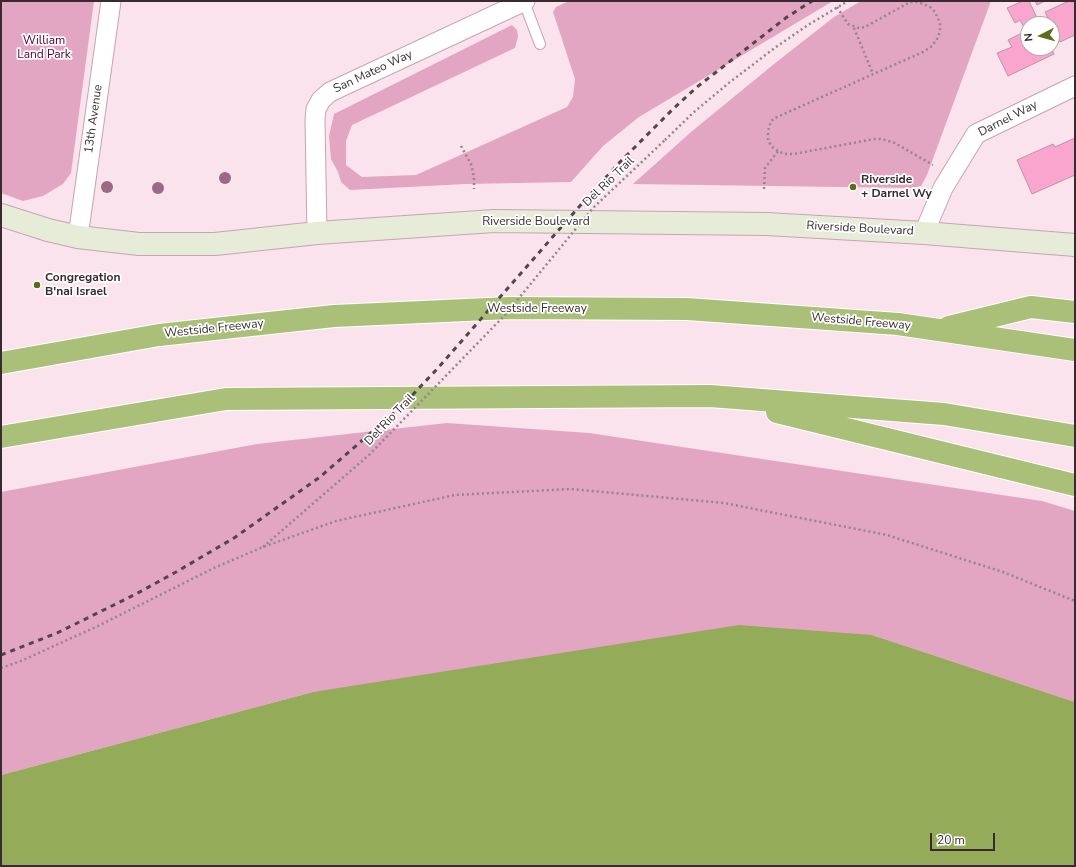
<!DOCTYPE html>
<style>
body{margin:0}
#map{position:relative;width:1076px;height:867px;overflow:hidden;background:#fae3ed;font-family:"Nunito Sans",sans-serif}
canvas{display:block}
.frame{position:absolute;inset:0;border:2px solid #382a30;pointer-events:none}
.north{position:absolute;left:1020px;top:16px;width:40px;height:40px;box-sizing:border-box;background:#fff;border:1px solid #afaaac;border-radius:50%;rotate:264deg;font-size:11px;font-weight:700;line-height:16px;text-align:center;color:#382a30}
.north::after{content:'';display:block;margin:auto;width:14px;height:18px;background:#596e1c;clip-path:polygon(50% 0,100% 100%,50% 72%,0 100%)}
.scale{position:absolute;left:930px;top:833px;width:65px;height:18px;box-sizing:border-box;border:2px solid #382a30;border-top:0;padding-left:5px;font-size:12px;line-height:14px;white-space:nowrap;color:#382a30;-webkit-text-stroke:3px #fff;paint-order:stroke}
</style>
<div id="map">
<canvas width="1076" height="867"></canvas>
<div class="frame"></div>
<div class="north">N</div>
<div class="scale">20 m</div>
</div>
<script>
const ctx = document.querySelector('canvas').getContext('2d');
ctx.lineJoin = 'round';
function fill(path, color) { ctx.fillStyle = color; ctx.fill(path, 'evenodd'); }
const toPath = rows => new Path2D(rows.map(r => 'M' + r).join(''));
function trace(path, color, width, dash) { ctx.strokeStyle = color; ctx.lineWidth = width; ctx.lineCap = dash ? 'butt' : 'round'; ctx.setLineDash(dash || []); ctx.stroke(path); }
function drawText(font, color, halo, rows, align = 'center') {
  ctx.font = font + ' "Nunito Sans",sans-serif'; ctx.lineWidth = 3.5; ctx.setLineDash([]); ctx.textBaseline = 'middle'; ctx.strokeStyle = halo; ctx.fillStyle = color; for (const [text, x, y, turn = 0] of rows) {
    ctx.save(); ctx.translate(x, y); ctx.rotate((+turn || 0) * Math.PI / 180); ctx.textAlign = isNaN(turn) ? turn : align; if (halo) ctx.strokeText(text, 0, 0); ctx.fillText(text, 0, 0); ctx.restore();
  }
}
const green = toPath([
 [1,1,94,1,71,173,63,184,43,196,23,201,1,193],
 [569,1,833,1,639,117,603,146,571,182,466,184,350,190,341,182,338,172,331,159,329,136,334,114,512,25,517,30,518,37,515,48,352,125,346,141,346,165,362,177,416,175,567,107,573,97,575,79,553,12,556,7],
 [861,1,991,1,927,175,921,186,911,188,633,184,691,132,774,64,834,17],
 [447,423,589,433,1042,501,1075,511,1075,702,872,635,313,692,1,775,1,492,257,444]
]);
const water = toPath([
 [739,625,872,635,1075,702,1075,866,1,866,1,775,313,692]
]);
const building = toPath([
 [1023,1,1029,1,1040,24,1028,24,1028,48,1051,48,1054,54,1008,76,997,53,1012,47,1008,40,1026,31,1020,20,1015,23,1007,8,1023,1],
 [1035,1,1045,1,1037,5,1035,1],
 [1069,1,1075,1,1075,35,1060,42,1045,12,1069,1],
 [1075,138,1075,175,1032,194,1017,160,1053,144,1055,147,1075,138]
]);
const path = toPath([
 [837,7,848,24,859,28,865,27,910,2,918,2,930,7,935,12,940,23,940,31,937,39,932,46,923,52,777,117,771,121,768,131,768,139,771,146,778,151,785,154,794,154,874,139,882,139,895,143,933,165],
 [854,28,873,74],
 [665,140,694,112,730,82,776,47,808,25,848,1],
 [461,146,471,164,474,177,474,189],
 [764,189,765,168,778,151],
 [1,668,21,661,98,626,214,568,263,547,336,521,455,495,570,489,724,503,887,535,1003,572,1075,601]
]);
const service = toPath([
 [524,2,540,44]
]);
const minor = toPath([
 [317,233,315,120,316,109,321,100,330,92,525,1],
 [924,233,943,188,976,134,1075,86],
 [78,237,111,1]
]);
const secondary = toPath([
 [1,215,48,230,78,237,139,244,215,244,317,233,494,221,767,224,924,233,1075,245]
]);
const motorway = toPath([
 [949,327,1031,307,1075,312],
 [1,363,159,335,334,316,510,308,687,309,898,324,1075,350],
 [777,412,1075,485],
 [1,437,226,399,710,396,944,414,1075,436]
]);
const rail = toPath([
 [1,655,57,633,136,594,176,572,234,538,320,477,403,405,438,368,578,208,620,162,673,109,697,87,787,17,812,1]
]);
const pathBridge = toPath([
 [263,547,369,455,505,315,593,208,665,140]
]);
const trees = [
 [225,178],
 [107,187],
 [158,188]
];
const markers = [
 [853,187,4,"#596e1c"],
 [37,285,4,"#596e1c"]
];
const parkNames = [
 ["William",44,41],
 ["Land Park",44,55]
];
const streetNames = [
 ["San Mateo Way",373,72,-25],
 ["13th Avenue",94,119,-82],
 ["Darnel Way",1008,119,-27],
 ["Del Rio Trail",609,182,-44],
 ["Riverside Boulevard",536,222],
 ["Riverside Boulevard",860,229,3],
 ["Westside Freeway",537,309],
 ["Westside Freeway",861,322,5],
 ["Westside Freeway",214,329,-6],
 ["Del Rio Trail",390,420,-46]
];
const poiNames = [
 ["Riverside",861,180],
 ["+ Darnel Wy",861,194],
 ["Congregation",45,278],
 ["B'nai Israel",45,292]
];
fill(green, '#e3a6c2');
fill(water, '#94ab5a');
fill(building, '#faa5cd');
trace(building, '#b895a4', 1);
trace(service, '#c7a3b3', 12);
trace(minor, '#c7a3b3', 21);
trace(secondary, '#c7a3b3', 24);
trace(motorway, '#fff', 24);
trace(path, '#96838b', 2.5, [2, 3]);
trace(service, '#fff', 10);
trace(minor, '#fff', 19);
trace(secondary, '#e6ecd7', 22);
trace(motorway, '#aac079', 22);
trace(rail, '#54454b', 3, [5, 5]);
trace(pathBridge, '#96838b', 2.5, [2, 3]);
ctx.fillStyle = '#9b6886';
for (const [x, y] of trees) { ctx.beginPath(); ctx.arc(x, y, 6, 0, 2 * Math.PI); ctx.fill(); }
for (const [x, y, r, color] of markers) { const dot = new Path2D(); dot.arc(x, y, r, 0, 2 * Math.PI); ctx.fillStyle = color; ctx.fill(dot); trace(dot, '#fff', 1.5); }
drawText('12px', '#4e0331', '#fff', parkNames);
drawText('12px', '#382a30', '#fff', streetNames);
drawText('bold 12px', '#382a30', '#fff', poiNames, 'left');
</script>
